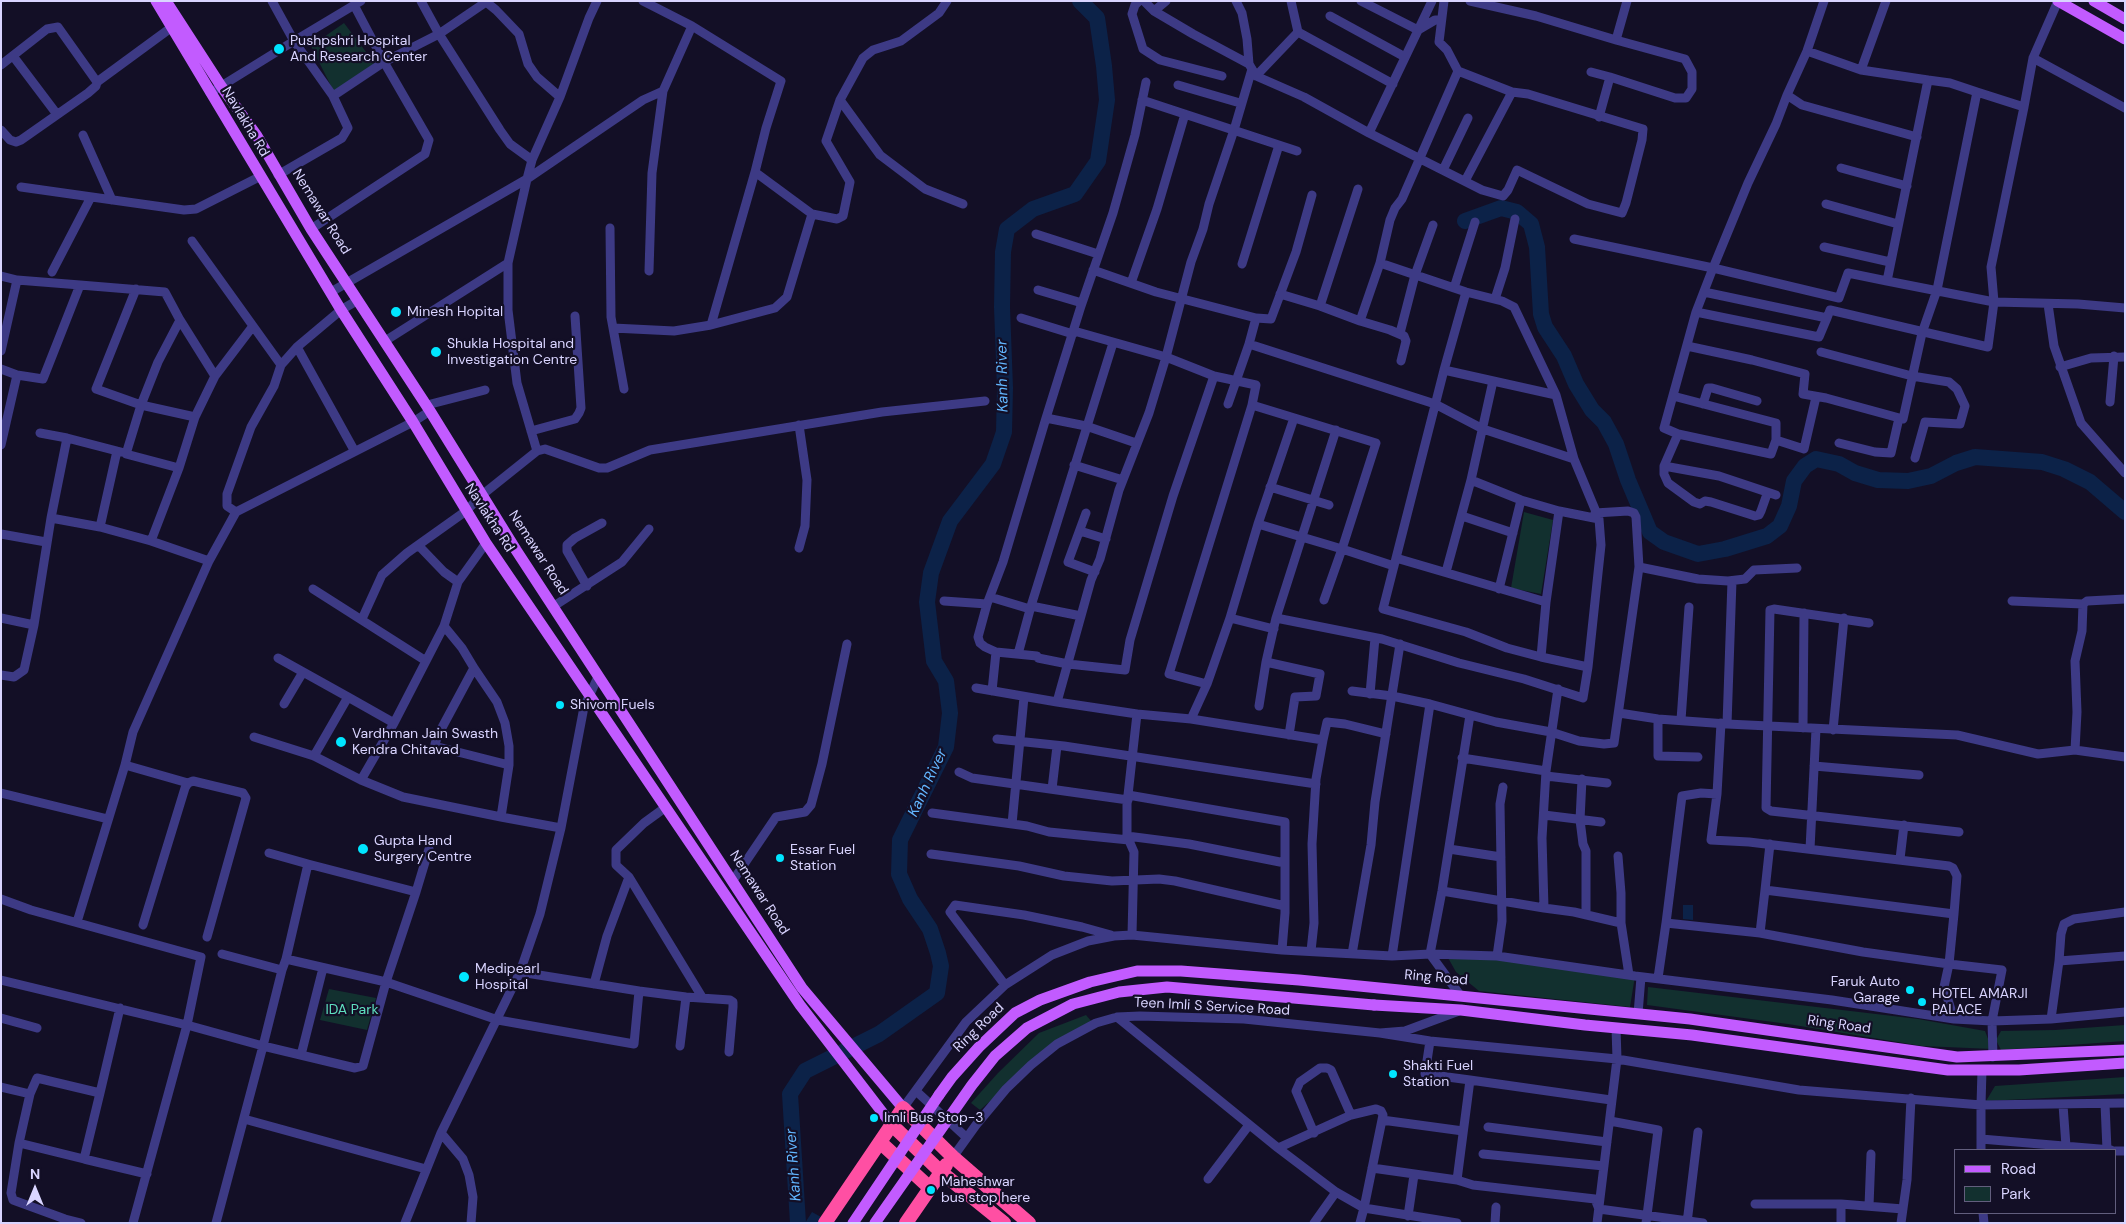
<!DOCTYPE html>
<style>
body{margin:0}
#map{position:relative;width:2126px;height:1224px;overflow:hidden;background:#130f26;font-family:"DM Sans",sans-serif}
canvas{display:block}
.frame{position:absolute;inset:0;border:2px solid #d9d4ff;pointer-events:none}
.legend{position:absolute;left:1954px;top:1149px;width:162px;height:65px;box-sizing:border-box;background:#130f26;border:1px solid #625e7d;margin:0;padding:6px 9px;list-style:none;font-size:15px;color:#d9d4ff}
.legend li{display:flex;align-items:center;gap:10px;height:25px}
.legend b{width:25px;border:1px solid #625e7d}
.north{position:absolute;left:10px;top:1164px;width:50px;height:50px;-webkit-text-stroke:4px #130f26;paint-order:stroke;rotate:0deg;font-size:14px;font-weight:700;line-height:20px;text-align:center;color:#d9d4ff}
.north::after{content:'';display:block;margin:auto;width:18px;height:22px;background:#d9d4ff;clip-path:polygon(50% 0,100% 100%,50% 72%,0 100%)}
</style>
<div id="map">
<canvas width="2126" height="1224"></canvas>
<div class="frame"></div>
<ul class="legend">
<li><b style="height:6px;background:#c25bff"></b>Road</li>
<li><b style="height:14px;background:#12302f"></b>Park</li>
</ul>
<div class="north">N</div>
</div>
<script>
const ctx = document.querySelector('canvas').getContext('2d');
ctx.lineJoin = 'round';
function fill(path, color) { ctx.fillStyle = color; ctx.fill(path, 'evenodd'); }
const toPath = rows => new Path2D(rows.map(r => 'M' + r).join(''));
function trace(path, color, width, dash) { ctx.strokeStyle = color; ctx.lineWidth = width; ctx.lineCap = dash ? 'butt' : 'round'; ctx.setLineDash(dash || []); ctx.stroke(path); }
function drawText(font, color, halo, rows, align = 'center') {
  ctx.font = font + ' "DM Sans",sans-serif'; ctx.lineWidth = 4.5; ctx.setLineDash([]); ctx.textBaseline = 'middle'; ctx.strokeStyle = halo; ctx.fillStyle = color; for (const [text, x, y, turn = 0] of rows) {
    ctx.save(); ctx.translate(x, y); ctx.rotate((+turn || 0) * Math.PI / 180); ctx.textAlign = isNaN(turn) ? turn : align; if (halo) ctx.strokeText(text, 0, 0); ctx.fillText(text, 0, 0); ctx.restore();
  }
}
const green = toPath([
 [344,23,376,65,334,92,311,46],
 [1524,512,1553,520,1541,594,1511,588],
 [1447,956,1497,956,1635,976,1630,1007,1479,991,1456,972],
 [1648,987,1918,1019,1985,1031,1992,1049,1922,1046,1788,1024,1647,1005],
 [329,989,376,998,367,1030,320,1020],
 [1086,1015,1092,1022,1035,1062,980,1110,971,1103,998,1073,1039,1033],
 [2125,1025,2125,1041,2001,1050,1996,1040,2001,1031,2055,1030],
 [2125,1077,2125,1094,1986,1101,1995,1086]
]);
const water = toPath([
 [1683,905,1693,905,1693,920,1683,919],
 [812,1212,821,1217,817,1223,805,1223]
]);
const river = toPath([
 [1465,221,1501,208,1517,212,1531,224,1537,247,1541,314,1545,327,1564,356,1576,384,1592,410,1604,422,1616,444,1628,480,1650,532,1664,542,1698,554,1725,549,1767,536,1780,526,1789,506,1794,481,1805,466,1816,459,1839,464,1855,473,1878,480,1908,481,1931,476,1956,463,1975,457,2042,462,2064,469,2090,482,2125,512],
 [798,1223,790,1094,805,1071,879,1034,937,993,941,966,938,953,930,929,910,899,899,874,900,840,946,747,950,713,946,681,934,661,927,602,931,573,950,521,993,464,1004,432,1005,388,1002,307,1003,252,1007,229,1033,209,1075,194,1098,161,1107,100,1104,66,1097,18,1080,1]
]);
const minor = toPath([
 [272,1,294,41,361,1],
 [421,1,439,34,500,130,510,144,532,160],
 [485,1,496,10,519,34,528,64,537,77,560,97,589,18,597,1],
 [947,1,939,13,901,41,873,50,863,58,840,100,880,155,925,189,963,204],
 [1139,1,1135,5,1132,14,1143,49,1160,60,1222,76],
 [1144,1,1154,11,1193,34,1249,64,1256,76,1304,97,1369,133,1482,190,1503,196,1508,190,1517,170,1588,204,1622,213,1626,203,1642,140,1643,129,1528,94,1512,92,1458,71],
 [1236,1,1242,13,1247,39,1249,64],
 [1361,1,1418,30,1435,20,1441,20],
 [1470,1,1536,16,1616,40,1627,1],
 [1886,1,1861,70,1928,80,1887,281,1994,302,1991,267,2024,107,1977,92],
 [1154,11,1166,1],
 [1330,16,1405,57],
 [1298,32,1393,84],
 [1807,51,1861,70],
 [13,56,56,113],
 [2033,58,2125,108],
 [1,65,47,29,58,27,97,82,96,86,88,93,21,140,16,142,10,140,1,130],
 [1591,72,1610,77,1599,117],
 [1256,76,1298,32,1291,1],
 [1610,77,1675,98,1686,98,1692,89,1692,72,1685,59,1616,40],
 [97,82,172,27],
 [1178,85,1240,103],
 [210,93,294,41,333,96,348,128,342,138,278,175],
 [1787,95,1802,105,1917,137],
 [333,96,384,62,354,5],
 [1142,100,1297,151],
 [2024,107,2033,58,2058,1],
 [1369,133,1432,1],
 [83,135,112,200],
 [1841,168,1907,186],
 [1443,170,1468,118],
 [755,172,812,214,837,219,843,216,850,182,826,141,840,100],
 [1465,181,1512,92],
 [21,187,184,210,196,209,261,176],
 [1826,204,1898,224],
 [610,228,611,317,613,328,674,331,711,325,755,172,766,128,781,81,692,26,643,1],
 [311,229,425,154,429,140,384,62,439,34,486,2],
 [1036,234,1098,254],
 [1574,239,1713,268,1748,183,1776,124,1787,95,1807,51,1824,1],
 [192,241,281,365],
 [1824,247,1890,262],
 [1380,263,1466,292,1502,301,1514,307,1556,395],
 [1242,264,1279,145],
 [1093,270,1156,292,1256,318,1249,344,1435,404,1483,429,1574,459],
 [649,271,652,173,663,91,692,26],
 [52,272,91,197],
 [1,276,17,280],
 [1131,283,1157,209,1185,114],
 [80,285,165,292,180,320,215,376,253,326],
 [1454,288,1475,222],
 [136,289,96,389,141,405,195,417,179,468,151,541,209,561],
 [1038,290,1082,303],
 [331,292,527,179,532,160,560,97],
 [1704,292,1827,318,1830,310,1988,347,1994,302,2078,304,2125,308],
 [1280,294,1320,306,1360,321,1380,263,1390,220,1395,208,1402,199,1458,71,1447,50,1439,42,1444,1],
 [1495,299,1505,268,1515,219],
 [2048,304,2054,346,2081,423,2125,473],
 [1320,306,1358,189],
 [1696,312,1819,337,1827,318],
 [1021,318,1073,334],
 [1256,318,1271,319,1296,252,1312,195],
 [1360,321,1390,330,1404,336,1406,341,1401,361],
 [711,325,775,308,787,297,812,214],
 [613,328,624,389],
 [1074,331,1166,357,1214,376,1256,385,1252,405,1376,443,1342,549,1394,566],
 [1400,333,1415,275,1433,225],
 [385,341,508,263],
 [1687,346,1752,360,1805,374,1803,394,1826,398,1903,419,1922,333,1937,290,1977,92,1950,83,1928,80],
 [297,347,354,450],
 [1,351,17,280,80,285,43,379,17,375,1,369],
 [1821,352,1912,376,1949,382,1957,389,1965,406,1960,424,1925,422,1915,458],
 [2060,367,2091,358,2125,357],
 [1444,370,1556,395,1574,459,1599,519,1601,545,1588,667],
 [1673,396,1776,423,1776,440],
 [1816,397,1804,449,1776,440,1771,454,1678,434,1664,428,1696,312,1713,268,1839,298,1848,273,1887,281],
 [2110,402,2114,356],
 [1228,404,1249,344],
 [1703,404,1708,388,1712,388,1757,401],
 [427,405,485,390],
 [195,417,215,376],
 [531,431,575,419,579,413,581,408,575,316],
 [40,433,67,438],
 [1678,434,1664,466,1719,476,1776,495],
 [1136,443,1086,426,1046,418,1081,306,1113,213,1135,135,1146,82],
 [1839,443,1875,452,1891,453,1899,418],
 [1,445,17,375],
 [537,451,517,383,508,310,508,263,527,179,643,100,663,91],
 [121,452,117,451,100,527,151,541],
 [1074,465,1123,480],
 [1664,466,1664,474,1668,483,1694,502,1700,504,1705,501,1711,502,1755,516,1759,515,1761,511,1767,494],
 [179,468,126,454,141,405,158,362,180,320],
 [1471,480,1521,500,1559,511],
 [1270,487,1329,505],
 [236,512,227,506,227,494,251,427,274,386,281,365,297,347,341,310,358,300],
 [1086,513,1068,562,1095,572],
 [1462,516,1513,533],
 [1258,524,1342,549,1324,600],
 [100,527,51,518,67,438,117,451],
 [1080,531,1106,539],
 [1,534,46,542],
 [419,546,444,572,458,582,486,543],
 [799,548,805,526,807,480,799,425],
 [1396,558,1546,602,1559,511,1599,519],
 [1639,567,1698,579,1728,581,1745,579,1754,570,1797,568],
 [1446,572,1471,480,1493,381],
 [458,582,444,626,462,648,474,668,438,735,435,744,438,747,509,765,501,817],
 [587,586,567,551,567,545,575,538,602,523],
 [313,589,426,661,394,723,348,697,314,756],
 [1499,589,1521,500],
 [990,597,1030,609],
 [944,601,987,604,1003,562,1046,418],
 [2012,601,2083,604,2087,601,2125,599],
 [987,604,978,637,980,643,985,647,996,652,1037,656,1038,658,1068,664,1125,670,1130,640,1173,496,1214,376],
 [2083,604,2082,631,2075,661,2077,712,2075,750,2125,757],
 [554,606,622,562,649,529],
 [1031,606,1081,616],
 [1,618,34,625],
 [1230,618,1258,524,1294,418],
 [1276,618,1382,639,1459,663,1524,679,1583,698,1588,667,1541,657,1507,648,1466,632,1383,609,1444,370,1466,292],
 [362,619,382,575,407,553,466,511,482,495,537,451,545,449,599,468,607,468,650,450,882,412,985,401],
 [1869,623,1774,609,1770,610,1766,808,1771,811,1959,832],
 [1018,654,1031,606,1113,343],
 [1541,657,1546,602],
 [278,658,348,697],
 [426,661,444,626],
 [1266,662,1320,674,1316,696,1295,697,1289,735],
 [474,668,497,702,505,723,509,746,509,765],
 [1,675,14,677,24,670,34,625,51,518],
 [1207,684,1169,674,1252,405],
 [976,688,1057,702],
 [1558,689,1546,771,1542,838,1544,908,1574,912,1621,923],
 [992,691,996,652],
 [1352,691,1392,696,1430,704],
 [1370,694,1375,638],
 [284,704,303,672],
 [1259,706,1266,662,1276,618,1336,430],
 [1619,713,1658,719,1727,724,1957,735,2038,754,2075,750],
 [1137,714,1191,719,1207,684,1230,618,1274,629],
 [1470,715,1442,891,1430,954,1497,956,1635,976,1832,1000,1954,1019,1992,1021,2051,1019,2125,1012],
 [1191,719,1323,740,1316,779,1312,844,1314,923,1311,951],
 [1658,719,1658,756,1698,757],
 [1681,720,1689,607],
 [1721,723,1717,794,1711,840,1749,842,1949,866,1953,868,1957,876,1954,914],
 [1727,724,1732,581],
 [1803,728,1804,613],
 [1833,730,1844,618],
 [254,737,314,756,361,780,403,797,501,817,561,828],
 [997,739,1064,746,1316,784],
 [1323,740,1327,722,1345,724,1386,734],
 [1462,758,1546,771],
 [125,765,188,783],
 [1814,766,1919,775],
 [959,772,972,778,1128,800],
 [1546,776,1607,783],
 [1582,779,1580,820,1583,844,1586,851,1586,915],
 [361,780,394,723],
 [1052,789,1057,746],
 [1,793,108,819],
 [1128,795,1285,822,1285,913,1282,950],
 [666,807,644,823,616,850,616,865,629,877,702,997],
 [932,813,1027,826,1049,832,1129,840],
 [1544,815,1601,822],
 [1012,824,1024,697],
 [1127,836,1189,844,1285,863],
 [1449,849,1501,857],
 [1810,849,1816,729],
 [269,853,308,864,286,959],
 [931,854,1019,866,1064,876,1112,881,1159,879,1175,881,1285,906],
 [1618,856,1621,893,1621,923,1629,975],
 [1900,859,1904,825],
 [732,882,776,817,805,812,811,805,822,764,847,644],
 [1765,890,1770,844],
 [1442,891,1544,908],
 [416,892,429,849],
 [1,899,31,910,201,957,187,1025,133,1223],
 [77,922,125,765,133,732,209,561,236,512,413,422,430,411],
 [1666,923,1682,796,1701,793,1717,794],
 [143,925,185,788,188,783,193,781,243,793,246,798,207,937],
 [1132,935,1134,852,1127,836,1127,804,1137,714,1057,702,1091,580,1100,559,1119,490,1149,413,1166,357,1191,262,1203,229,1209,204,1234,130,1252,69],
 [222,954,282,970,286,959,386,982,498,1020,634,1044,639,991,520,972],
 [1352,954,1371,845,1375,802,1400,644],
 [1392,956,1430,704,1496,722,1551,732,1579,741,1604,744,1614,743,1639,567,1636,517,1634,513,1628,511,1595,513],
 [1497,956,1502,921,1500,804,1503,787],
 [2059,961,2061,934,2064,924,2074,919,2125,912],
 [1658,978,1666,923,1760,933,1863,952,1949,964,1954,914,1765,890,1760,933],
 [1,980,187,1025,263,1046,282,970],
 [594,984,607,936,629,877],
 [1005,985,950,912,955,905,1024,915,1082,927,1111,935],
 [639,991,686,997,730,1000,733,1002,733,1007,729,1052],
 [1638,1014,1641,977],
 [1117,1017,1278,1148,1336,1192,1364,1208,1383,1115,1381,1111,1376,1109,1351,1115,1278,1148],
 [1,1018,37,1028],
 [1954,1019,1944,987,1949,964,2002,970,1992,1021,1993,1057],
 [2051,1019,2059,961,2125,956],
 [1380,1033,1430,1041,1617,1059,1799,1090,1981,1105,1981,1150],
 [1430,1041,1425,1074,1470,1080],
 [680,1046,686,997],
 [301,1055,323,968],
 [1982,1070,1981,1105,2125,1103],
 [1,1087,30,1094],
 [916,1091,966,1137],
 [100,1093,120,1008],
 [2105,1104,2107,1150],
 [2063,1105,2066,1146],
 [903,1108,966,1022,1005,985,1052,955,1088,941,1114,936,1132,935,1282,950,1392,956,1430,954,1460,995],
 [244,1119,426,1169],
 [1382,1120,1463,1131],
 [1610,1121,1658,1130,1646,1223],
 [1488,1127,1607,1142],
 [441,1133,463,1159,469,1175,473,1197,471,1223],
 [1314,1133,1296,1091,1300,1082,1320,1068,1327,1068,1331,1070,1351,1115],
 [1981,1139,2111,1150],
 [19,1143,11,1193,13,1200,65,1219,81,1223],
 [2115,1151,2125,1151],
 [1483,1154,1604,1166],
 [953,1157,976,1125,1006,1089,1031,1065,1057,1044,1096,1023,1117,1017,1140,1016,1244,1019,1380,1033,1405,1031,1459,1011],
 [84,1159,19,1143,30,1094,37,1078,100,1093,84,1159,147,1174],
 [1372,1168,1457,1180,1473,1185,1595,1199,1599,1209,1703,1223],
 [1208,1179,1249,1125],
 [1457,1180,1470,1080,1611,1100],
 [1755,1204,1841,1204,1903,1209],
 [1869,1206,1871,1154],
 [1983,1213,1984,1223],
 [1408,1216,1414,1175],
 [216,1223,263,1046,355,1068,363,1066,386,982,416,892,308,864],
 [405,1223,441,1133,520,972,540,914,561,828,584,707,598,677],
 [1314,1223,1336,1192],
 [1360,1223,1364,1208,1457,1223],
 [1495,1223,1496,1207],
 [1597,1223,1617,1059,1616,1028],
 [1687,1223,1698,1132],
 [1841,1223,1841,1204],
 [1901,1223,1907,1180,1911,1098]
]);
const major = toPath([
 [156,1,341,310,413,422,486,543,800,1005,892,1125],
 [166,1,221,86,257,136,311,229,430,411,516,550,802,988,903,1108],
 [2058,1,2125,39],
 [2094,1,2125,19],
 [1374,1005,1461,1010,1585,1025,1692,1035,1948,1070,2019,1070,2125,1063],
 [939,1095,952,1077,979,1047,1015,1013,1040,1000,1090,982,1137,971,1181,971,1299,980,1690,1019,1957,1057,2125,1050]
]);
const highway = toPath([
 [892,1125,941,1172,1004,1223],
 [881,1143,930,1188],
 [825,1223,903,1108,953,1157,1029,1223],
 [906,1223,946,1165]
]);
const majorBridge = toPath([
 [853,1223,939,1095],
 [875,1223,972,1085,995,1056,1027,1028,1073,1004,1119,992,1167,987,1374,1005]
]);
const markers = [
 [279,49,6,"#00e5ff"],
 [396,312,6,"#00e5ff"],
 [436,352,6,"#00e5ff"],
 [560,705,5,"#00e5ff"],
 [341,742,6,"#00e5ff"],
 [363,849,6,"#00e5ff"],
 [780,858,5,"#00e5ff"],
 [464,977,6,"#00e5ff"],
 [1910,990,5,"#00e5ff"],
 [1922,1002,5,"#00e5ff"],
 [1393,1074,5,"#00e5ff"],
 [874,1118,5,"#00e5ff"],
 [931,1190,5,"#00e5ff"]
];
const poiNames = [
 ["Pushpshri Hospital",290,41],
 ["And Research Center",290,57],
 ["Minesh Hopital",407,312],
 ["Shukla Hospital and",447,344],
 ["Investigation Centre",447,360],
 ["Shivom Fuels",570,705],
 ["Vardhman Jain Swasth",352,734],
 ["Kendra Chitavad",352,750],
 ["Gupta Hand",374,841],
 ["Surgery Centre",374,857],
 ["Essar Fuel",790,850],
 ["Station",790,866],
 ["Medipearl",475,969],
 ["Hospital",475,985],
 ["Faruk Auto",1900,982,"right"],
 ["Garage",1900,998,"right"],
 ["HOTEL AMARJI",1932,994],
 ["PALACE",1932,1010],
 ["Shakti Fuel",1403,1066],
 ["Station",1403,1082],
 ["Imli Bus Stop-3",884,1118],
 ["Maheshwar",941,1182],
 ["bus stop here",941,1198]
];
const streetNames = [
 ["Navlakha Rd",245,122,59],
 ["Nemawar Road",321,212,58],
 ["Navlakha Rd",489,518,57],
 ["Nemawar Road",538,553,57],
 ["Nemawar Road",759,893,57],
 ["Ring Road",1436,978,5],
 ["Teen Imli S Service Road",1212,1007,3],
 ["Ring Road",1839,1025,8],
 ["Ring Road",979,1028,-44]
];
const parkNames = [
 ["IDA Park",352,1010]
];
const waterNames = [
 ["Kanh River",1003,376,-91],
 ["Kanh River",928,783,-65],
 ["Kanh River",794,1165,-94]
];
fill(green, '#12302f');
fill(water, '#0c2248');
trace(river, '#0c2248', 16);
trace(minor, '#3d3a85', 9);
trace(major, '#c25bff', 11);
trace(highway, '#ff4fa3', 14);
trace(majorBridge, '#c25bff', 11);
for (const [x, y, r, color] of markers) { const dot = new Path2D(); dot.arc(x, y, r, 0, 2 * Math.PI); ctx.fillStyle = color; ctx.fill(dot); trace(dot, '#130f26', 2); }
drawText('14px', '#d9d4ff', '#130f26', poiNames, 'left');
drawText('14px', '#d9d4ff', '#130f26', streetNames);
drawText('14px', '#5fe0c0', '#130f26', parkNames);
drawText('italic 15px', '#62b6ff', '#130f26', waterNames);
</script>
